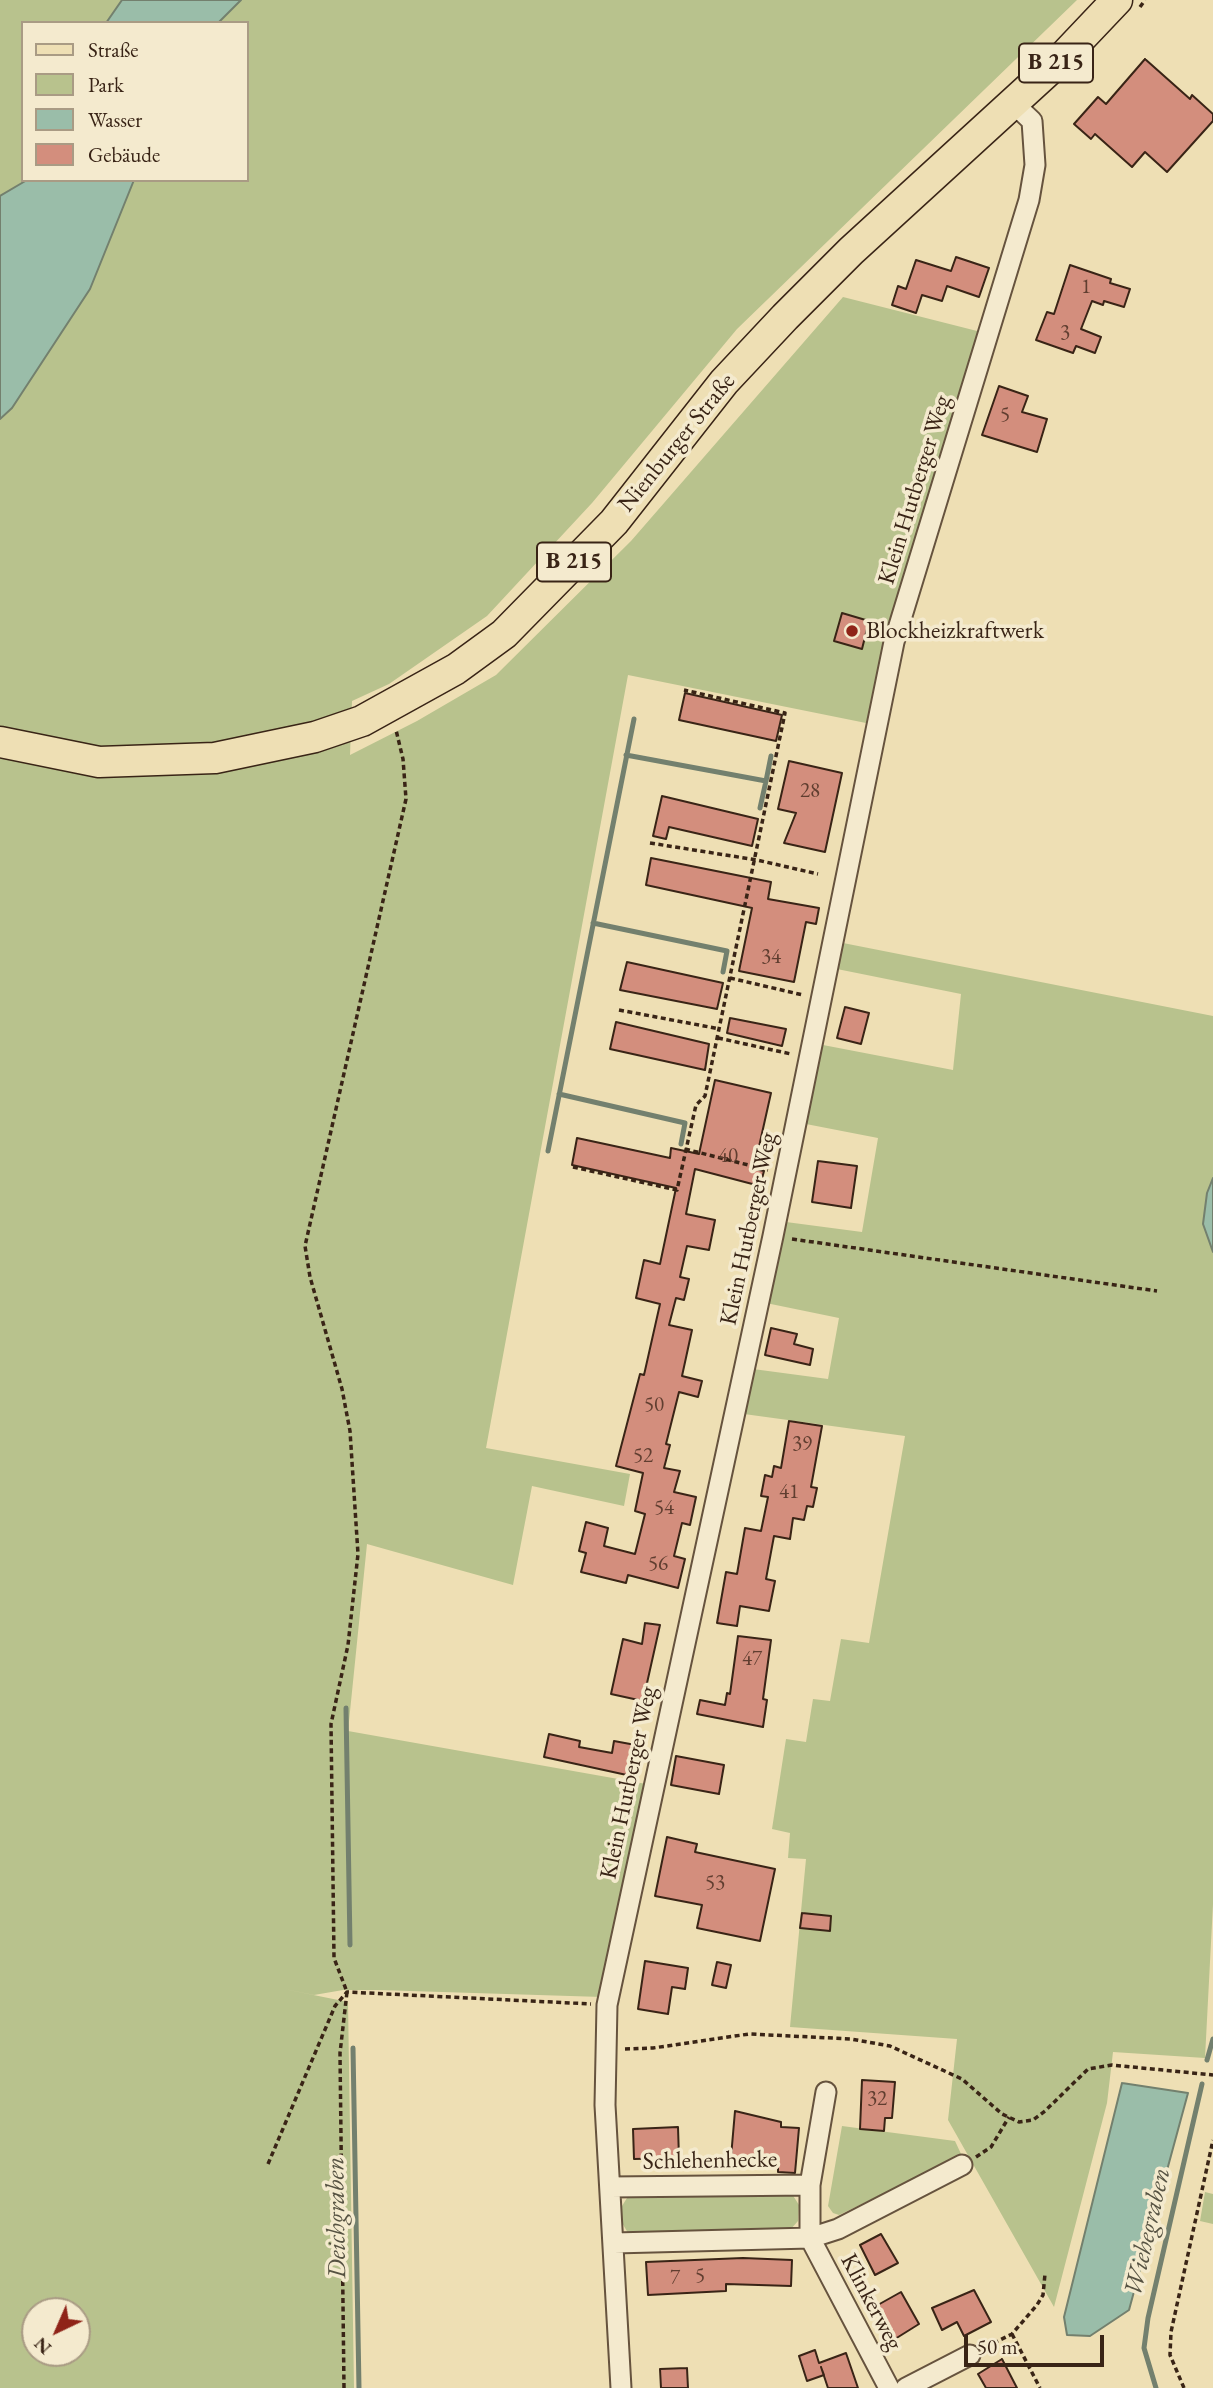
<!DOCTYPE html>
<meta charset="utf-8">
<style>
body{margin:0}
#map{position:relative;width:1213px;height:2388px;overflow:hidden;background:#eedfb4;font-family:"EB Garamond",serif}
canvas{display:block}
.legend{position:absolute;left:21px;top:21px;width:228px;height:161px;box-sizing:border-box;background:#f4eace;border:2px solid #a99b84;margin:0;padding:9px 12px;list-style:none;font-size:21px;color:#392416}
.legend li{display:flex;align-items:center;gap:14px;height:35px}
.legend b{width:35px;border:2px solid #a99b84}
.north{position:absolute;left:21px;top:2297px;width:70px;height:70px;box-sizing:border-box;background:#f4eace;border:2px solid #a99b84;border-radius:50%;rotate:224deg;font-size:19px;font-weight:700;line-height:28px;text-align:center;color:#392416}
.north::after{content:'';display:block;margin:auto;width:24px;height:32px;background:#8f2418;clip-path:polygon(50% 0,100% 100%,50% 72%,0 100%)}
.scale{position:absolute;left:964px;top:2335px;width:140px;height:32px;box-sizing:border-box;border:4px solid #392416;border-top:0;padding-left:9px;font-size:21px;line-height:24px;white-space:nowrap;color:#392416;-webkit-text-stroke:5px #f4eace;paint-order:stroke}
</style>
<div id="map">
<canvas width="1213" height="2388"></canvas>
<ul class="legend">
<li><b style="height:9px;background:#eedfb4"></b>Straße</li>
<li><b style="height:19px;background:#b8c28d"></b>Park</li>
<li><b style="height:19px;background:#9abda9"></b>Wasser</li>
<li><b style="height:19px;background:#d38e7d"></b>Gebäude</li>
</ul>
<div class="north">N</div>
<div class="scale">50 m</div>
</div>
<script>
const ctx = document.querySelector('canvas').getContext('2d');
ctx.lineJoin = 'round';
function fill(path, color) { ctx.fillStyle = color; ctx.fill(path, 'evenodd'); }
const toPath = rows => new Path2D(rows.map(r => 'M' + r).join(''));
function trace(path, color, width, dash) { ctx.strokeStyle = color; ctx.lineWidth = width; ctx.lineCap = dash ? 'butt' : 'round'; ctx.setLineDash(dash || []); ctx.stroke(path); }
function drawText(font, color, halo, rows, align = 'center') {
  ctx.font = font + ' "EB Garamond",serif'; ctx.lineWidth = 7; ctx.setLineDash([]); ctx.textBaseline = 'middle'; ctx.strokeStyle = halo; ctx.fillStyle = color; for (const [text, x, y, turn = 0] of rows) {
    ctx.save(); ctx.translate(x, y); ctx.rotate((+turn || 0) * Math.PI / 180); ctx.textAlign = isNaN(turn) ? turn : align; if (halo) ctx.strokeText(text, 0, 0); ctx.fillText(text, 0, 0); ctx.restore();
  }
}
const green = toPath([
 [0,0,1077,0,737,329,592,503,487,616,389,684,352,701,350,755,417,721,496,675,631,541,843,297,981,332,935,475,866,723,628,675,486,1448,630,1474,624,1506,532,1486,513,1585,367,1544,348,1731,652,1785,602,1997,378,1990,343,1990,314,1995,279,1988,348,2002,354,2388,0,2388],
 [23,23,247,23,247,180,23,180],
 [35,2311,77,2311,77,2353,35,2353],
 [843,943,1213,1016,1213,1904,1205,2058,1113,2052,1107,2103,1054,2307,948,2120,957,2039,790,2027,806,1859,788,1858,790,1833,772,1829,786,1739,806,1742,813,1699,830,1701,841,1639,869,1643,905,1436,744,1414,753,1369,828,1379,839,1318,766,1303,786,1222,862,1232,878,1138,806,1124,823,1045,953,1070,961,994,837,969],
 [842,2126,955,2141,962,2156,839,2215,833,2213,828,2206],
 [1205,2192,1213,2194,1213,2224,1200,2221],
 [792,2194,799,2205,798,2221,790,2230,628,2233,621,2221,622,2206,627,2198]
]);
const water = toPath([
 [122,0,241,0,218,23,106,23,122,0],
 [27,180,134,180,90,289,12,408,0,419,0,196,27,180],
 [1213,1178,1213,1252,1203,1224,1207,1193,1213,1178],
 [1122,2083,1188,2093,1129,2310,1090,2336,1067,2335,1064,2317,1122,2083]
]);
const stream = toPath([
 [626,755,766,781,760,808],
 [766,781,771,756],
 [593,923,727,951,723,972],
 [559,1094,685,1123,681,1144],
 [548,1151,634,719],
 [346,1708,350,1945],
 [353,2048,359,2388],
 [1207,2060,1213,2039],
 [1156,2388,1144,2348,1148,2318,1202,2084]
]);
const building = toPath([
 [1145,59,1190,99,1192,95,1213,114,1213,121,1167,172,1145,152,1132,167,1095,134,1091,139,1074,124,1098,97,1106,104,1145,59],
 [956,257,989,268,979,297,947,286,942,301,922,295,916,313,892,305,898,286,906,289,916,260,951,271,956,257],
 [1070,265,1111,279,1110,283,1130,289,1124,307,1104,301,1103,305,1092,301,1081,329,1101,337,1095,353,1076,346,1073,353,1036,340,1047,312,1054,314,1070,265],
 [999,386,1028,396,1022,412,1047,419,1037,452,982,435,999,386],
 [842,613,869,621,862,649,834,641,842,613],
 [685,693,782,715,776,741,679,720,685,693],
 [789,761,842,773,825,852,784,843,796,813,778,809,789,761],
 [662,796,758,819,752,846,669,827,666,839,653,836,662,796],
 [651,858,771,882,768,899,819,908,816,924,806,922,794,982,739,971,752,908,646,885,651,858],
 [627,962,723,983,717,1009,620,990,627,962],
 [845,1007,869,1013,861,1044,837,1038,845,1007],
 [730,1018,786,1029,782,1046,727,1033,730,1018],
 [616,1022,709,1044,705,1070,610,1049,616,1022],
 [715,1080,771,1093,754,1169,764,1171,760,1186,695,1169,686,1214,715,1220,709,1250,687,1246,680,1277,689,1279,684,1300,676,1298,669,1325,692,1330,682,1376,702,1381,698,1397,679,1392,666,1444,670,1445,664,1468,680,1471,674,1492,696,1497,690,1525,682,1523,674,1556,685,1559,678,1588,628,1575,626,1583,581,1572,586,1553,579,1551,586,1522,608,1528,604,1546,635,1554,645,1514,635,1511,643,1473,616,1466,640,1374,644,1375,660,1304,636,1298,644,1260,660,1264,676,1188,572,1165,577,1138,670,1158,671,1148,699,1154,715,1080],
 [818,1161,857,1166,851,1208,812,1202,818,1161],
 [771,1328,797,1334,794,1344,813,1349,810,1365,765,1355,771,1328],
 [789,1421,822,1426,811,1487,817,1488,813,1507,807,1506,804,1520,793,1518,790,1539,774,1536,766,1579,775,1581,769,1611,740,1606,737,1626,717,1623,726,1572,737,1574,745,1528,761,1531,768,1497,761,1496,765,1475,772,1477,774,1466,781,1468,789,1421],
 [645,1623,660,1625,643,1701,611,1694,623,1639,642,1644,645,1623],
 [738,1636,771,1640,763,1699,767,1700,763,1727,697,1714,700,1700,725,1705,727,1693,730,1694,738,1636],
 [549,1734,580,1741,579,1747,612,1753,614,1741,641,1746,636,1777,544,1757,549,1734],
 [676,1756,724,1765,719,1794,671,1785,676,1756],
 [667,1837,697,1844,695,1852,775,1869,760,1941,697,1928,702,1905,655,1896,667,1837],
 [802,1913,831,1916,830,1931,800,1928,802,1913],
 [645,1961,688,1968,685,1989,672,1987,668,2014,638,2009,645,1961],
 [717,1962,731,1965,726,1988,712,1985,717,1962],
 [862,2080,895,2082,892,2118,885,2118,884,2131,860,2129,862,2080],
 [735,2111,781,2122,781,2127,799,2128,795,2173,778,2172,778,2167,731,2157,735,2111],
 [678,2127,679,2158,634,2159,633,2129,678,2127],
 [881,2234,898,2263,875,2275,860,2245,881,2234],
 [743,2258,792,2260,791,2286,726,2284,726,2291,648,2295,646,2262,743,2258],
 [974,2290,991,2322,964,2336,957,2322,942,2330,932,2308,974,2290],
 [901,2292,919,2324,895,2339,876,2306,901,2292],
 [815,2350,819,2363,846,2353,858,2388,828,2388,821,2367,824,2375,807,2381,799,2356,815,2350],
 [1002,2359,1017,2388,986,2388,978,2374,1002,2359],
 [687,2368,688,2388,661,2388,660,2369,687,2368]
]);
const path = toPath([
 [1140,7,1145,0],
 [650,843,757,860,818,874],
 [730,978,803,995],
 [619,1010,720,1029],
 [718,1038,791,1054],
 [685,1149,768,1170],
 [573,1167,677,1190,696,1105,705,1096,785,713,684,690],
 [792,1239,1157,1291],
 [625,2049,653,2048,749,2034,851,2039,890,2046,962,2079,1002,2114,1019,2122,1033,2120,1045,2111,1088,2069,1112,2065,1213,2075],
 [976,2157,991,2147,1009,2117],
 [268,2164,335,2006,347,1992,591,2004],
 [1012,2334,1040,2388],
 [986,2347,1012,2334,1037,2305,1043,2295,1045,2274],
 [344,2388,340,2053,347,1992,334,1958,331,1724,348,1645,358,1554,350,1431,342,1389,310,1277,305,1246,406,799,403,759,396,730],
 [1184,2388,1170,2355,1171,2332,1213,2140]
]);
const minor = toPath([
 [826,2092,810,2185,810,2238,889,2388],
 [610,2187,810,2185],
 [614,2243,810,2238,838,2229,962,2165],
 [621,2388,605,2105,607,2005,773,1236,894,642,1029,200,1035,165,1032,121,1013,103],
 [906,2388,970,2355]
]);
const primary = toPath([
 [0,742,99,762,215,758,315,737,362,721,456,669,504,634,614,522,724,382,785,317,851,251,1061,59,1117,0]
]);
const markers = [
 [852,631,7,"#8f2418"]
];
const numberNames = [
 ["1",1086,287],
 ["3",1065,333],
 ["5",1005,415],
 ["28",810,791],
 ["34",771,957],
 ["40",728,1156],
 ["50",654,1405],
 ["39",802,1444],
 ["52",643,1456],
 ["41",789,1492],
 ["54",664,1508],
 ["56",658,1564],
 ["47",752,1659],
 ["53",715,1883],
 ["32",877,2099],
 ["5",700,2276],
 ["7",675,2278]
];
const shields = [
 [1056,63,74],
 [574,562,74]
];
const shieldNames = [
 ["B 215",1056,63],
 ["B 215",574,562]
];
const streetNames = [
 ["Nienburger Straße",677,443,-51],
 ["Klein Hutberger Weg",915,490,-73],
 ["Klein Hutberger Weg",749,1229,-78],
 ["Klein Hutberger Weg",629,1783,-78],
 ["Schlehenhecke",710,2161,-1],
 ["Klinkerweg",871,2302,62]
];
const poiNames = [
 ["Blockheizkraftwerk",866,631]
];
const waterNames = [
 ["Deichgraben",337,2218,-91],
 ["Wiehegraben",1148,2232,-77]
];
fill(green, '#b8c28d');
fill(water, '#9abda9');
trace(water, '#73806e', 2);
trace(stream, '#73806e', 5);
fill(building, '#d38e7d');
trace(building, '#392416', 2);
trace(minor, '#66533e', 23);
trace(primary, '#392416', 33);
trace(path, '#392416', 3.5, [5, 3.5]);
trace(minor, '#f4eace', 19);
trace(primary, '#eedfb4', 30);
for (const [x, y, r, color] of markers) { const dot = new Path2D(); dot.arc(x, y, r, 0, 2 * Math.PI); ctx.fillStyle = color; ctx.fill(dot); trace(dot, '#f4eace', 2.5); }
drawText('21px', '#603e30', null, numberNames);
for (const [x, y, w] of shields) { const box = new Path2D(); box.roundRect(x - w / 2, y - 19.5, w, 39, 5); ctx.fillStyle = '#f4eace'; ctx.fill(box); trace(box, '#392416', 2); }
drawText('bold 23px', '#392416', null, shieldNames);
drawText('24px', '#392416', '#f4eace', streetNames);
drawText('24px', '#392416', '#f4eace', poiNames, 'left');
drawText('italic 26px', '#565242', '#f4eace', waterNames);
</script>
